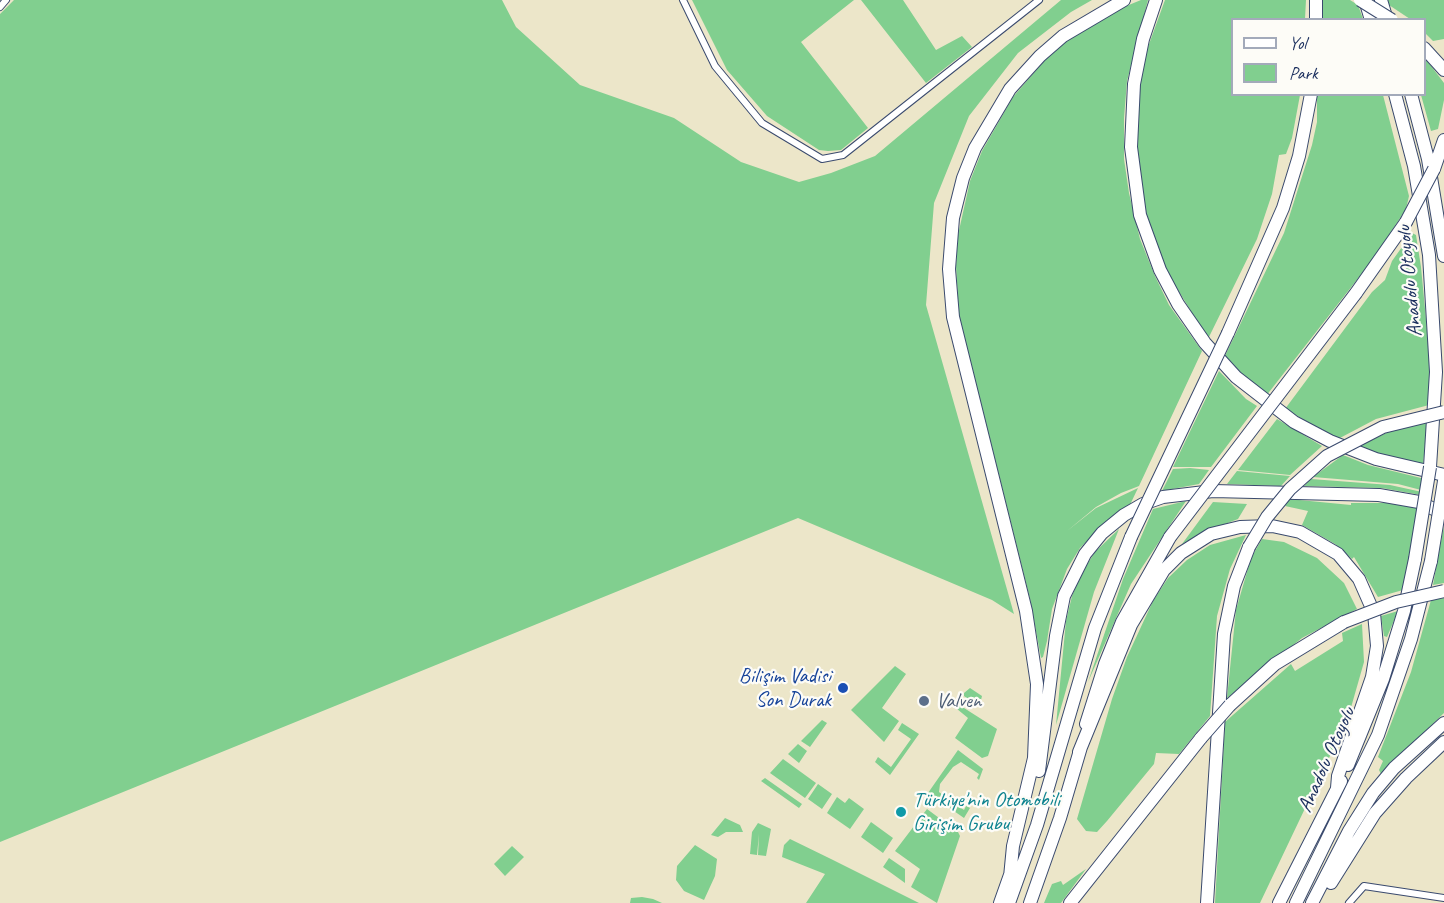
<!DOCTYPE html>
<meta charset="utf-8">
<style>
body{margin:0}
#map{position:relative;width:1444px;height:903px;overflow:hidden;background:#ece6c9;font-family:Caveat,sans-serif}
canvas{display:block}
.legend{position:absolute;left:1231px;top:18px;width:195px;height:78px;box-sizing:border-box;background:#fdfcf7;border:2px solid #a3aaba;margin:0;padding:8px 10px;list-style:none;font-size:18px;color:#1b2f5e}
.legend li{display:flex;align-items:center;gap:12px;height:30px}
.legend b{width:30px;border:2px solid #a3aaba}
</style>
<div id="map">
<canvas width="1444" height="903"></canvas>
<ul class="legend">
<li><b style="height:8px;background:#fff"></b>Yol</li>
<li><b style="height:16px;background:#81cf8f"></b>Park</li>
</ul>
</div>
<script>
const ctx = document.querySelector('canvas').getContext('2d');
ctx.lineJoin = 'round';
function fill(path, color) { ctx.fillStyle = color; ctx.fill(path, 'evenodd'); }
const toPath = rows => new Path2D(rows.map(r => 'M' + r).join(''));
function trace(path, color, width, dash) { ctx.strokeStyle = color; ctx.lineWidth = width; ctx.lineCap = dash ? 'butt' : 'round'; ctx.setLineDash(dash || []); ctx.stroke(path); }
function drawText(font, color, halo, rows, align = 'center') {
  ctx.font = font + ' Caveat,sans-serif'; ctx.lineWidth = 4.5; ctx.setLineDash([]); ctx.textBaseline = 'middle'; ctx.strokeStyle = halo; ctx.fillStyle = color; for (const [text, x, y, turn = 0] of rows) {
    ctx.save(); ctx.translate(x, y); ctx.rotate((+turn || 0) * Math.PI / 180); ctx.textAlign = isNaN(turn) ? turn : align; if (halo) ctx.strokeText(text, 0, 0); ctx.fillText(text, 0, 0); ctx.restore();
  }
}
const green = toPath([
 [14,0,502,0,516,27,580,85,674,118,741,162,799,182,831,173,875,156,1061,0,1092,0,1071,12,1018,53,969,116,934,203,926,305,1014,614,992,600,798,518,0,842,0,14],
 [692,0,854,0,801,42,868,128,841,150,828,151,819,150,767,116,727,70],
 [861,0,903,0,936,50,962,36,972,47,926,83],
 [1141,0,1148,0,1127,81,1124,118,1124,159,1129,193,1140,239,1155,276,1169,305,1202,351,1139,486,1121,493,1096,507,1067,531,1096,508,1138,488,1128,509,1096,532,1080,548,1067,569,1052,609,1047,641,1043,657,1041,658,1030,599,959,315,956,266,958,235,970,181,982,151,1013,97,1045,60,1068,40,1119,9],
 [1165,0,1306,0,1305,19,1232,20,1232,94,1300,95,1292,138,1286,154,1279,155,1272,194,1257,239,1208,339,1164,267,1145,214,1136,155,1139,84,1144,58],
 [1323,0,1350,0,1358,5,1363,19,1323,19],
 [1387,0,1444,0,1444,39,1433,41,1425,33,1424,20,1410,19,1389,5],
 [1425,58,1444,83,1444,100,1438,129,1431,131,1421,95,1424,94],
 [1317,95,1383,95,1409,196,1406,209,1387,238,1388,240,1266,396,1224,358,1284,233,1312,145,1317,122],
 [1412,233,1416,235,1421,267,1430,361,1429,405,1376,419,1338,439,1285,409,1372,292,1385,280,1392,261],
 [1219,371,1246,399,1257,406,1211,467,1173,467],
 [1277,419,1322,446,1290,475,1238,470],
 [1427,421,1423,466,1356,447,1395,429],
 [1343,455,1368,465,1421,478,1421,490,1398,484,1313,477],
 [1173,469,1190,468,1209,470,1199,484,1162,491],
 [1237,471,1290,476,1281,486,1227,484],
 [1311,479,1390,485,1422,492,1421,495,1382,488,1304,486],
 [1289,499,1351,505,1351,503,1401,503,1418,507,1415,533,1403,590,1378,597,1354,557,1352,559,1335,544,1302,525,1308,511,1285,506],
 [1186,501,1131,584,1088,682,1123,579,1153,509],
 [1213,502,1247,504,1238,519,1202,533,1182,544],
 [1444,526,1444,583,1433,585,1442,536],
 [1119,529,1094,592,1056,725,1066,621,1072,596,1081,574,1095,552],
 [1246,535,1230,569,1217,616,1210,716,1179,754,1156,753,1154,764,1107,821,1097,832,1086,831,1077,819,1112,699,1127,657,1153,601,1168,578,1187,560,1210,545],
 [1262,539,1284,542,1317,558,1344,583,1357,609,1302,638,1227,698,1236,610,1251,558],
 [1444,598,1444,713,1381,774,1379,770,1383,761,1378,757,1411,672,1431,600],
 [1398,611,1387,637,1384,636,1381,616],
 [1362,624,1364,662,1348,718,1260,903,1215,903,1225,722,1291,664,1295,671,1343,641,1342,633],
 [895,666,906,674,882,708,899,721,884,742,851,710],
 [970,688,982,696,980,704,974,704,964,696,964,693],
 [953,701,997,729,988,756,982,758,955,738,968,718,951,704],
 [822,720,827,723,810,747,801,741],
 [902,723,919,734,890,775,875,762,878,757,891,767,911,739,898,730],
 [798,744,807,751,799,763,788,754],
 [958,750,983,769,979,780,977,778,979,774,961,762,953,767,940,784,939,792,964,810,966,806,970,808,964,818,928,793],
 [783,759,816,783,805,798,770,773],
 [765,778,802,804,799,808,761,781],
 [818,784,832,794,822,809,808,799],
 [837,797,845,803,849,798,864,809,850,829,827,813],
 [927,809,958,832,960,836,937,903,911,887,920,869,895,851],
 [725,818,740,825,743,832,726,832,718,837,711,835],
 [871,822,893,838,883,853,861,837],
 [758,823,771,829,766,856,758,855,759,834,757,855,750,854,752,832],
 [790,839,831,859,919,903,806,903,825,874,782,857,784,845],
 [695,845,717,859,715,876,704,900,684,891,676,880,677,866],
 [512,846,524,857,505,876,494,864],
 [889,858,905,869,905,883,883,867],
 [1086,869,1061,903,1044,903,1052,884,1061,881,1063,885],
 [642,897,653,899,662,903,630,903,631,898]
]);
const minor = toPath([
 [683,0,715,66,762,123,822,159,843,155,1039,0],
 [0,7,6,0],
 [1349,903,1364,886,1444,898]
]);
const motorway = toPath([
 [1156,0,1143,39,1134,84,1131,147,1140,215,1160,270,1178,304,1205,343,1236,377,1294,422,1330,441,1376,459,1444,475],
 [1316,0,1316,20],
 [1365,0,1371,20],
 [1381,0,1387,20],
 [1424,48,1444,70],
 [1395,94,1414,166,1429,255,1436,372,1430,467],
 [1411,94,1428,159,1444,256],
 [1434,169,1444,140],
 [1356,293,1406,222],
 [1228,333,1283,208,1299,156,1311,94],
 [1230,705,1275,664,1344,622],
 [1086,724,1105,664,1122,622,1170,537],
 [1079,752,1131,625,1164,570,1181,553,1211,534,1240,527,1272,526,1300,532,1338,554,1359,579,1374,613,1377,646,1372,677,1338,776,1337,788],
 [1348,765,1383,679,1404,611,1415,559],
 [1039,771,1056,636,1064,596,1085,554,1102,533,1124,515,1143,504,1163,497,1213,491,1379,495,1419,502,1444,514],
 [1010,877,1013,846,1034,758,1037,684,1026,611,953,317,949,269,953,218,963,178,975,148,1010,89,1040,56,1063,36,1124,0],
 [1331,883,1375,813,1406,778,1444,742],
 [1000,903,1011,872],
 [1009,903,1037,825,1095,628,1131,537],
 [1030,903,1060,818,1081,747],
 [1070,903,1201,738],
 [1207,903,1224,634,1234,586,1249,547],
 [1279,903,1341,781],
 [1296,903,1378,735,1411,639,1431,561],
 [1312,903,1349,831,1373,793,1394,768,1444,723]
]);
const motorwayBridge = toPath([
 [1360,0,1392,20],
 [1406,222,1434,169],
 [1131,537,1228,333],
 [1170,537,1356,293],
 [1249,547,1267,517,1290,489,1327,456,1383,427,1444,412],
 [1415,559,1430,467],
 [1431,561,1444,481],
 [1344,622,1396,602,1444,591],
 [1201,738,1230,705]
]);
const markers = [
 [843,688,6,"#1a4fb4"],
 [924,701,6,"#5c6f8a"],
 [901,812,6,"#0f9aa8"]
];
const streetNames = [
 ["Anadolu Otoyolu",1410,281,-96],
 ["Anadolu Otoyolu",1327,760,-66]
];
const transitNames = [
 ["Bilişim Vadisi",831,676],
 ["Son Durak",831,700]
];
const serviceNames = [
 ["Valven",936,701]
];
const cultureNames = [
 ["Türkiye'nin Otomobili",913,800],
 ["Girişim Grubu",913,824]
];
fill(green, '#81cf8f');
trace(minor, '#3a4a6e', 8);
trace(motorway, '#3a4a6e', 14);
trace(minor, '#fff', 6);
trace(motorway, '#fff', 12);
trace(motorwayBridge, '#3a4a6e', 14, []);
trace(motorwayBridge, '#fff', 12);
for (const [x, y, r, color] of markers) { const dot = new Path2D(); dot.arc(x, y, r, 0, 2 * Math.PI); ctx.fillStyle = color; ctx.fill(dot); trace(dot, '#fdfcf7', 2); }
drawText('21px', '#1b2f5e', '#fdfcf7', streetNames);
drawText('21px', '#164399', '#fdfcf7', transitNames, 'right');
drawText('21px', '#4e5e75', '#fdfcf7', serviceNames, 'left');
drawText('21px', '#0d838f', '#fdfcf7', cultureNames, 'left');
</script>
